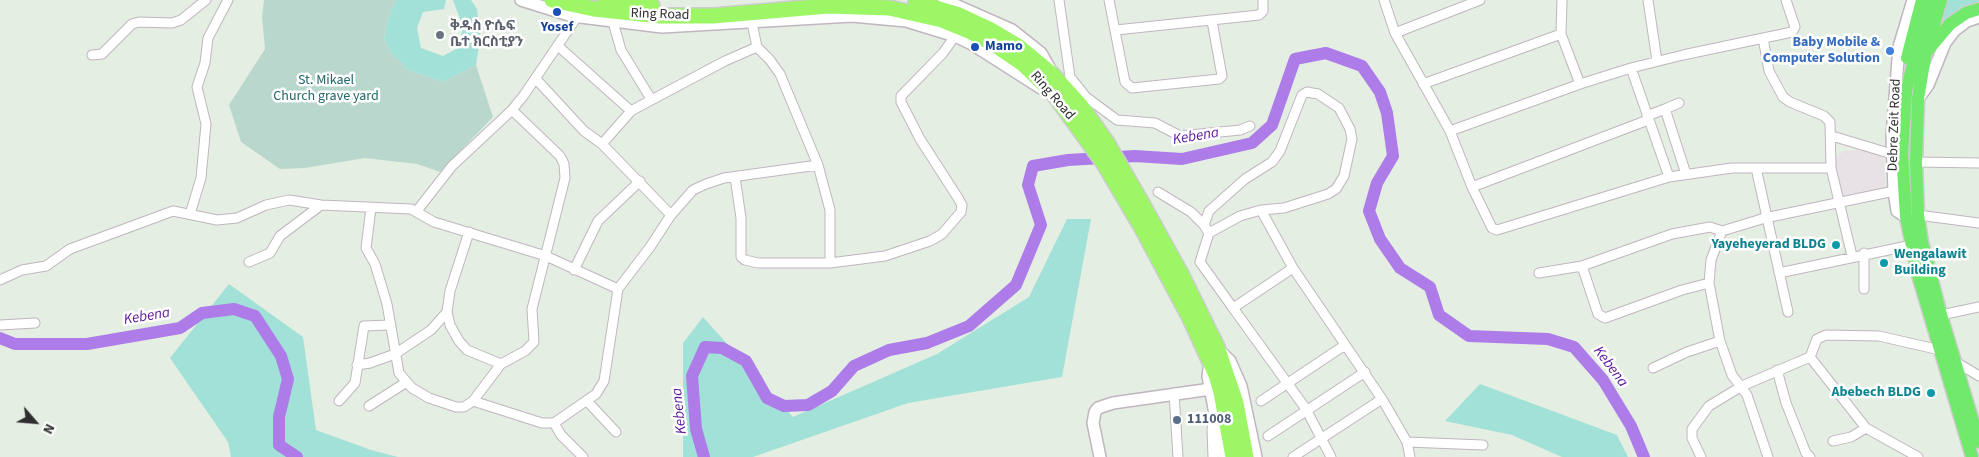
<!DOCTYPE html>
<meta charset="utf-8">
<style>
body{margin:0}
#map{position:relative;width:1979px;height:457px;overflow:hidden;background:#e5eee2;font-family:"Source Sans 3",sans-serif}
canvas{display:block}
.north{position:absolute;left:10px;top:397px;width:50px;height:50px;-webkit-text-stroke:4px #fff;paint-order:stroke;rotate:117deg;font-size:14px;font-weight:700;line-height:20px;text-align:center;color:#2e2e2e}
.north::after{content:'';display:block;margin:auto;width:18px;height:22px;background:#2e2e2e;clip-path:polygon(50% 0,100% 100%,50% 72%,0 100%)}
</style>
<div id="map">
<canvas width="1979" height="457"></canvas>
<div class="north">N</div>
</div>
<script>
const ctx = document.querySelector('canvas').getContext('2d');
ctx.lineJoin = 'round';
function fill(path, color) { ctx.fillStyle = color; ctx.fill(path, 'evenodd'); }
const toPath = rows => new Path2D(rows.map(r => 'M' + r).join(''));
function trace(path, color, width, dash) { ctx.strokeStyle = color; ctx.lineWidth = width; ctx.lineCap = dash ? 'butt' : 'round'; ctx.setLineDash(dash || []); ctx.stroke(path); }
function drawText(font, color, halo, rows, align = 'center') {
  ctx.font = font + ' "Source Sans 3","Noto Sans Ethiopic",sans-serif'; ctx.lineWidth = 5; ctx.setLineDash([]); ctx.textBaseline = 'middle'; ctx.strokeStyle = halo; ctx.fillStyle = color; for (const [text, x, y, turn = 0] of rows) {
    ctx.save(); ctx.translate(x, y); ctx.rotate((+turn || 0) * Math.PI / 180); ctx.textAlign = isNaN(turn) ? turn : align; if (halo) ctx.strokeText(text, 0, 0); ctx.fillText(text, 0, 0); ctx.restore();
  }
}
const industrial = toPath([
 [1863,150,1884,156,1885,189,1844,198,1840,195,1835,158,1844,151]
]);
const green = toPath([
 [396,0,446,0,444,9,423,12,417,28,421,48,443,56,458,48,463,27,453,0,471,0,477,9,480,38,476,65,443,82,408,70,391,52,384,39,387,22],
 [1944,0,1979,0,1979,2,1961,7,1933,32],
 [1067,219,1091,219,1062,377,908,403,753,457,683,457,683,343,703,317,793,417,937,354,1029,297],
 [229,284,303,337,316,430,371,450,398,457,231,457,228,442,170,358],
 [1480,384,1617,435,1628,457,1562,457,1512,435,1445,421]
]);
const cemetery = toPath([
 [264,0,396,0,387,22,384,39,391,52,408,70,443,82,476,65,493,117,440,172,417,164,365,158,305,168,280,169,241,142,229,105,265,49,262,17]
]);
const river = toPath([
 [0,338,15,344,87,344,180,328,202,313,234,309,255,316,281,356,288,379,279,417,279,445,297,457],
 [704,457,696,429,692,376,705,347,722,348,746,361,767,398,784,406,808,405,832,391,854,366,889,350,927,343,969,326,1016,285,1041,225,1028,185,1033,166,1068,160,1135,156,1182,159,1252,143,1272,125,1295,59,1326,53,1362,66,1380,92,1387,113,1393,156,1377,183,1369,211,1380,239,1400,268,1430,287,1439,315,1469,336,1548,339,1574,347,1603,380,1631,426,1644,457]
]);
const street = toPath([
 [1059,0,1070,77,1086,97,1117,120,1155,123,1180,136,1240,130,1250,126],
 [1109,0,1125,82,1132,88,1219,79,1222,76,1212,21],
 [1384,0,1395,33,1450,131,1472,187,1492,228,1497,230,1669,177,1732,168,1831,168],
 [1562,0,1561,34,1580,84],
 [1648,0,1657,61],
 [613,22,621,50,651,99],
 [1116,30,1259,15,1263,11,1263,0],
 [1395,33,1480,0],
 [1763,38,1769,71,1783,97,1790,102,1824,116,1830,122,1831,168,1852,256],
 [558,46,631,111],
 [757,47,770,60,780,74,818,165,830,210,830,263,885,256,930,241,942,234,961,212,962,205,958,198,920,139,901,102,901,96,905,92,943,53,955,36],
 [92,55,102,54,132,24,139,22,172,23,181,20,206,0],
 [1631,68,1669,177],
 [536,79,584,131,602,144],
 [1423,84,1561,34],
 [1665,109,1679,103],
 [1647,116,1665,109,1686,174],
 [1450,131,1580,84,1631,68,1683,55,1792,32,1795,27,1786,0],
 [1832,136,1892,154],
 [1916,162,1979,163],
 [1756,168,1788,312],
 [735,177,741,218,741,257,745,260,758,263,830,263],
 [1472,187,1648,120],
 [1158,192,1191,212,1204,225],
 [371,208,366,248,375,264,387,304,399,373,412,388,429,398,456,407,464,407,473,401,501,364,525,351,534,342,532,309,565,178,564,164,560,156,512,110],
 [1261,210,1293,268,1382,399,1407,442,1410,457],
 [416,212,452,166,512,110,524,95,577,17],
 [190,214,201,178,206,124,197,87,205,63,208,38,228,0],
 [671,215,693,190,706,184,724,178,818,165],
 [1918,215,1979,223],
 [1722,231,1711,260,1709,283,1720,341,1732,375,1747,395,1768,457],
 [469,232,450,291,447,312,450,325,459,341,467,350,501,364],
 [1209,233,1240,216,1261,210,1284,208,1328,194,1336,189,1344,176,1352,139,1350,129,1339,108,1318,94,1307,92,1302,95,1280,151,1272,162,1245,179,1209,211,1204,225,1209,233,1200,262,1233,308],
 [1864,253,1864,289],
 [249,262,270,253,280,236,321,205],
 [1582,266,1598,314,1605,318,1682,290,1709,283],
 [1293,268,1233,308,1306,409,1331,457],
 [574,270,598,221,640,181],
 [1539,273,1582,266,1672,234,1710,227,1722,231,1765,218,1894,191],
 [1779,273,1912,245],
 [0,280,22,270,46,266,70,249,173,211,217,220,237,218,266,205,289,200,321,205,411,209,434,222,546,256,618,289,650,247,671,215,602,144,631,111,640,106,725,61,757,47,752,23],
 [1941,315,1979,307],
 [0,325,35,323],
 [1810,357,1866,428,1918,457],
 [1810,357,1817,339,1826,335,1879,336,1940,350],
 [1956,362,1979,376],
 [357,365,370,363,395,354,431,330,447,312],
 [1653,368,1687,352,1720,341],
 [1777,370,1786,403,1806,453,1810,457],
 [1174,393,1178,457],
 [339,401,355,383,364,326,391,325],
 [473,401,542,423,554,423,596,394,604,381,618,289],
 [587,401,616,432],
 [1261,401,1345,345],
 [369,406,405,383],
 [554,423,561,435,583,457],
 [1268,436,1365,372],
 [1833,441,1851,437,1866,428],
 [1407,442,1483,445],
 [1213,457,1212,429,1215,418],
 [1293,457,1382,399],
 [1701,457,1692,438,1692,429,1709,406,1742,386,1810,357]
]);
const secondary = toPath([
 [521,0,572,16,662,27,852,16,906,21,955,36,972,44,1041,88],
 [944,0,1012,30,1041,53,1051,71],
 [1918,99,1928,85,1945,43,1954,31,1967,21,1979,17],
 [1912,216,1906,217,1897,211,1894,191,1892,136,1899,47,1913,0],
 [1219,350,1230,361,1241,386,1256,457],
 [1210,362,1208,376,1223,457],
 [1100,457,1093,423,1095,412,1098,408,1113,403,1211,389]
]);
const primary = toPath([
 [1931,0,1906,91,1902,153,1906,217,1918,275,1972,457],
 [1941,0,1926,51,1918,99,1916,162,1918,215,1922,242,1941,315,1979,442],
 [1928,50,1950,24,1966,13,1979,9],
 [1907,58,1922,0]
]);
const highway = toPath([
 [552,0,594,9,660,16,713,16,828,6,889,8,942,20,969,31,998,47,1023,64,1053,93,1103,162,1142,228,1190,318,1216,375,1221,392,1233,457],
 [605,0,652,6],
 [916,2,959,15,989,29,1018,46,1053,75,1081,106,1107,143,1140,200,1181,274,1217,347,1236,403,1246,457]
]);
const markers = [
 [557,12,5,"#1a4fb4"],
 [440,35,5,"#6b7280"],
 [975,47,5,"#1a4fb4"],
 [1890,51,5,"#3f7fe0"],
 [1836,245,5,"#0f9aa8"],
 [1884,263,5,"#0f9aa8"],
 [1931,393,5,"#0f9aa8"],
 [1177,420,5,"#5c6f8a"]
];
const streetNames = [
 ["Ring Road",660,15,2],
 ["Ring Road",1052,96,49],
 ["Debre Zeit Road",1895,125,-88]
];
const worshipNames = [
 ["ቅዱስ ዮሴፍ",450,27],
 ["ቤተ ክርስቲያን",450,43]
];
const transitNames = [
 ["Yosef",557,28],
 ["Mamo",985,47,"left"]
];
const shopNames = [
 ["Baby Mobile &",1880,43],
 ["Computer Solution",1880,59]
];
const parkNames = [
 ["St. Mikael",326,81],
 ["Church grave yard",326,97]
];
const cultureNames = [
 ["Yayeheyerad BLDG",1826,245],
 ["Wengalawit",1894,255,"left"],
 ["Building",1894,271,"left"],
 ["Abebech BLDG",1921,393]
];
const serviceNames = [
 ["111008",1187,420]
];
const waterNames = [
 ["Kebena",1196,137,-9],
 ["Kebena",147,317,-9],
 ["Kebena",1610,367,53],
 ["Kebena",680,411,-96]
];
fill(industrial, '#e8e1e5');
fill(green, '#a2e1d7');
fill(cemetery, '#bad7ce');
trace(river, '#ad7ce9', 12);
trace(street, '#c0b5c0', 11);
trace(secondary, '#c0b5c0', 14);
trace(primary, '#cdcdcd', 15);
trace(highway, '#cdcdcd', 18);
trace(street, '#fff', 9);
trace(secondary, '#fff', 11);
trace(primary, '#71ea6b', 12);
trace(highway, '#9cf665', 15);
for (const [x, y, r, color] of markers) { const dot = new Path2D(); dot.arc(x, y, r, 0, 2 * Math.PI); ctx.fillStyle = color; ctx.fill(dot); trace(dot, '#fff', 2); }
drawText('14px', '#2e2e2e', '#fff', streetNames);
drawText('bold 14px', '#5b616d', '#fff', worshipNames, 'left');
drawText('bold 14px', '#164399', '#fff', transitNames);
drawText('bold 14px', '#366cbe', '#fff', shopNames, 'right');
drawText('14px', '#1f6968', '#fff', parkNames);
drawText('bold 14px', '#0d838f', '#fff', cultureNames, 'right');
drawText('bold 14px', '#4e5e75', '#fff', serviceNames, 'left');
drawText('italic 15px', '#5c159b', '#fff', waterNames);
</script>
